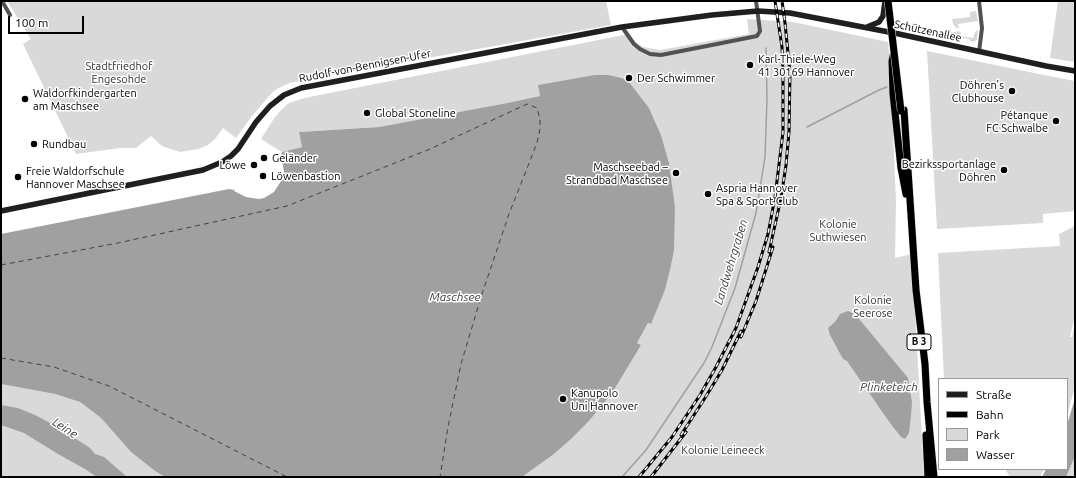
<!DOCTYPE html>
<meta charset="utf-8">
<style>
body{margin:0}
#map{position:relative;width:1076px;height:478px;overflow:hidden;background:#fff;font-family:Ubuntu,sans-serif}
canvas{display:block}
.frame{position:absolute;inset:0;border:2px solid #000;pointer-events:none}
.legend{position:absolute;left:938px;top:378px;width:130px;height:92px;box-sizing:border-box;background:#fff;border:1px solid #999;margin:0;padding:5px 7px;list-style:none;font-size:12px;color:#000}
.legend li{display:flex;align-items:center;gap:8px;height:20px}
.legend b{width:20px;border:1px solid #999}
.scale{position:absolute;left:8px;top:16px;width:76px;height:18px;box-sizing:border-box;border:2px solid #000;border-top:0;padding-left:5px;font-size:12px;line-height:14px;white-space:nowrap;color:#000;-webkit-text-stroke:3px #fff;paint-order:stroke}
</style>
<div id="map">
<canvas width="1076" height="478"></canvas>
<div class="frame"></div>
<ul class="legend">
<li><b style="height:5px;background:#1f1f1f"></b>Straße</li>
<li><b style="height:5px;background:#000"></b>Bahn</li>
<li><b style="height:11px;background:#d9d9d9"></b>Park</li>
<li><b style="height:11px;background:#a0a0a0"></b>Wasser</li>
</ul>
<div class="scale">100 m</div>
</div>
<script>
const ctx = document.querySelector('canvas').getContext('2d');
ctx.lineJoin = 'round';
function fill(path, color) { ctx.fillStyle = color; ctx.fill(path, 'evenodd'); }
const toPath = rows => new Path2D(rows.map(r => 'M' + r).join(''));
function trace(path, color, width, dash) { ctx.strokeStyle = color; ctx.lineWidth = width; ctx.lineCap = dash ? 'butt' : 'round'; ctx.setLineDash(dash || []); ctx.stroke(path); }
function drawText(font, color, halo, rows, align = 'center') {
  ctx.font = font + ' Ubuntu,sans-serif'; ctx.lineWidth = 3; ctx.setLineDash([]); ctx.textBaseline = 'middle'; ctx.strokeStyle = halo; ctx.fillStyle = color; for (const [text, x, y, turn = 0] of rows) {
    ctx.save(); ctx.translate(x, y); ctx.rotate((+turn || 0) * Math.PI / 180); ctx.textAlign = isNaN(turn) ? turn : align; if (halo) ctx.strokeText(text, 0, 0); ctx.fillText(text, 0, 0); ctx.restore();
  }
}
const green = toPath([
 [7,1,606,1,611,25,289,83,275,90,269,96,252,116,236,138,223,128,215,139,208,145,198,149,180,152,162,146,151,136,136,148,120,148,76,154,23,44,31,39],
 [1058,1,1075,1,1075,62,1050,58],
 [976,11,978,21,958,24,959,28,956,28,953,24,952,19,970,17,970,12],
 [747,19,793,22,888,42,890,62,896,202,895,258,912,254,924,477,522,477,554,454,588,422,641,345,637,343,648,323,650,324,665,290,670,270,675,207,669,163,661,135,649,108,622,78,609,75,594,75,539,85,540,96,507,103,379,127,299,132,302,147,282,152,261,139,275,117,282,109,289,103,304,98,629,34,631,39,643,47,660,50,749,34],
 [978,30,977,40,973,42,970,41,969,39,941,34,942,31,955,32,959,31,961,33,961,36,973,38,975,32],
 [927,51,1044,75,1075,81,1075,211,1043,214,1043,223,937,229],
 [1075,226,1075,316,1070,337,1072,337,1075,322,1075,386,1067,416,1067,379,944,379,938,253,1060,246,1059,234],
 [1,384,55,394,80,402,101,418,131,452,155,471,165,477,1,477],
 [1075,456,1075,477,1066,477,1070,467],
 [1005,469,1044,469,1040,477,1010,477]
]);
const water = toPath([
 [594,75,609,75,622,78,629,82,649,108,661,135,669,163,675,207,674,250,670,270,665,290,651,324,648,323,637,343,641,345,612,393,588,422,572,438,554,454,522,477,165,477,155,471,131,452,101,418,80,402,55,394,1,384,1,234,229,189,235,190,234,191,246,197,259,199,264,198,274,192,281,181,284,172,281,155,282,152,302,147,299,132,379,127,507,103,540,96,538,85],
 [848,311,855,314,908,378,912,402,911,416,909,433,905,439,901,437,890,423,847,361,843,359,830,335,828,328,835,322,840,314],
 [1075,398,1075,456,1066,477,1042,477,1046,469,1067,469,1067,425],
 [1,405,18,408,35,415,56,426,90,448,95,454,104,457,127,477,97,477,85,469,58,454,24,433,1,425]
]);
const stream = toPath([
 [807,127,879,90,887,87],
 [622,477,646,450,704,363,712,347,735,288,756,213,765,157,767,99,766,48]
]);
const ferry = toPath([
 [1,265,118,243,287,206,430,149,527,104,537,108,540,119,540,129,537,143,509,214,481,297,461,364,448,427,440,477],
 [1,358,54,367,109,386,287,477]
]);
const street = toPath([
 [2,1,10,15],
 [622,27,634,44,640,49,650,54,661,55,717,44,757,36,760,31,756,1],
 [979,52,982,28,979,1]
]);
const secondary = toPath([
 [867,27,879,22,883,16,885,1],
 [1,211,203,170,222,162,231,156,238,149,256,122,270,106,284,95,301,88,622,27,712,15,758,11,790,13,899,34,1046,66,1075,71]
]);
const highway = toPath([
 [894,52,892,61,893,94,901,168,906,194],
 [904,110,916,290,925,364,927,402,934,477],
 [926,435,928,477]
]);
const rail = toPath([
 [769,252,781,198,786,165,789,132,790,73,785,23,782,1],
 [741,337,756,301,773,247],
 [681,435,705,398,722,370,741,331],
 [639,477,672,437,700,395,716,367,736,328,758,267,768,234,775,197,783,132,783,74,782,47,775,1],
 [651,477,686,432]
]);
const highwayBridge = toPath([
 [888,1,901,111]
]);
const markers = [
 [750,65,4,"#000"],
 [629,78,4,"#000"],
 [1012,91,4,"#000"],
 [25,99,4,"#000"],
 [367,113,4,"#000"],
 [1056,121,4,"#000"],
 [34,144,4,"#000"],
 [264,158,4,"#000"],
 [254,165,4,"#000"],
 [1004,170,4,"#000"],
 [676,173,4,"#000"],
 [263,176,4,"#000"],
 [18,177,4,"#000"],
 [708,194,4,"#000"],
 [563,399,4,"#000"]
];
const shields = [
 [919,342,24]
];
const shieldNames = [
 ["B 3",919,342]
];
const streetNames = [
 ["Schützenallee",928,31,12],
 ["Rudolf-von-Bennigsen-Ufer",365,66,-11]
];
const poiNames = [
 ["Karl-Thiele-Weg",758,59],
 ["41 30169 Hannover",758,72],
 ["Der Schwimmer",637,78],
 ["Döhren's",1004,85,"right"],
 ["Clubhouse",1004,98,"right"],
 ["Waldorfkindergarten",33,93],
 ["am Maschsee",33,106],
 ["Global Stoneline",375,113],
 ["Pétanque",1048,115,"right"],
 ["FC Schwalbe",1048,128,"right"],
 ["Rundbau",42,144],
 ["Geländer",272,158],
 ["Bezirkssportanlage",996,164,"right"],
 ["Döhren",996,177,"right"],
 ["Löwe",246,165,"right"],
 ["Maschseebad –",668,167,"right"],
 ["Strandbad Maschsee",668,180,"right"],
 ["Freie Waldorfschule",26,171],
 ["Hannover Maschsee",26,184],
 ["Löwenbastion",271,176],
 ["Aspria Hannover",716,188],
 ["Spa & Sport Club",716,201],
 ["Kanupolo",571,393],
 ["Uni Hannover",571,406]
];
const parkNames = [
 ["Stadtfriedhof",119,66],
 ["Engesohde",119,79],
 ["Kolonie",838,224],
 ["Suthwiesen",838,237],
 ["Kolonie",873,300],
 ["Seerose",873,313],
 ["Kolonie Leineeck",723,450]
];
const waterNames = [
 ["Landwehrgraben",731,262,-73],
 ["Maschsee",455,297],
 ["Plinketeich",889,387],
 ["Leine",65,428,33]
];
fill(green, '#d9d9d9');
fill(water, '#a0a0a0');
trace(stream, '#a0a0a0', 1.5);
trace(ferry, '#414141', 1, [5, 4]);
trace(highway, '#dbdbdb', 8);
trace(street, '#525252', 4);
trace(secondary, '#1f1f1f', 5.5);
trace(highway, '#000', 7);
trace(rail, '#000', 3);
trace(rail, '#fff', 1.5, [4.5]);
trace(highwayBridge, '#dbdbdb', 8, []);
trace(highwayBridge, '#000', 7);
for (const [x, y, r, color] of markers) { const dot = new Path2D(); dot.arc(x, y, r, 0, 2 * Math.PI); ctx.fillStyle = color; ctx.fill(dot); trace(dot, '#fff', 1.5); }
for (const [x, y, w] of shields) { const box = new Path2D(); box.roundRect(x - w / 2, y - 8, w, 16, 3); ctx.fillStyle = '#fff'; ctx.fill(box); trace(box, '#000', 1); }
drawText('bold 10px', '#000', null, shieldNames);
drawText('11px', '#000', '#fff', streetNames);
drawText('11px', '#000', '#fff', poiNames, 'left');
drawText('11px', '#303030', '#fff', parkNames);
drawText('italic 12px', '#414141', '#fff', waterNames);
</script>
